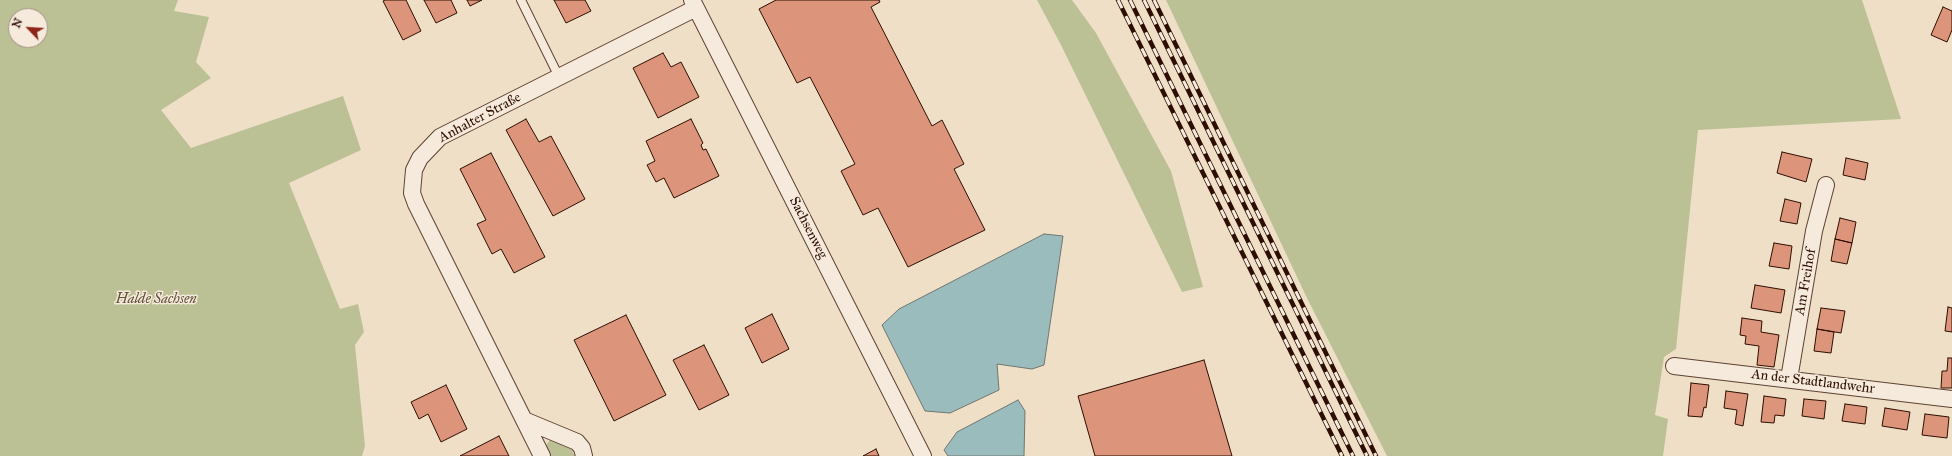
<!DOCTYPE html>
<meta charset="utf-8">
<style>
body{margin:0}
#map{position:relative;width:1952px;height:456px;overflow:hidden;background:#efdfc7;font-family:"IM FELL Great Primer",serif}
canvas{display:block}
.north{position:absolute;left:8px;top:8px;width:40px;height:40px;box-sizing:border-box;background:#f5eadb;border:1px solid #a59284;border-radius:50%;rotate:295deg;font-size:11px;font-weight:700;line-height:16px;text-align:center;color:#2d0e01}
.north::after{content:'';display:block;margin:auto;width:14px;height:18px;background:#8f2418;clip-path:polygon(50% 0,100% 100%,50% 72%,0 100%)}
</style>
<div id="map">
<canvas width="1952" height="456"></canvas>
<div class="north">N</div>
</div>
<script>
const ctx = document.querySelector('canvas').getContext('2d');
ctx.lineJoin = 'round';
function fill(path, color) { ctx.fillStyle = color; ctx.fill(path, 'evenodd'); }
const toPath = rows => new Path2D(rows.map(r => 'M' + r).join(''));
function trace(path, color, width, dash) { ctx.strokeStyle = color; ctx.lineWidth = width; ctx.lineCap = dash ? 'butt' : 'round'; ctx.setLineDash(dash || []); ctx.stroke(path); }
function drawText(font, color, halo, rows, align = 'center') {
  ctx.font = font + ' "IM FELL Great Primer",serif'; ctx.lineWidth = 3; ctx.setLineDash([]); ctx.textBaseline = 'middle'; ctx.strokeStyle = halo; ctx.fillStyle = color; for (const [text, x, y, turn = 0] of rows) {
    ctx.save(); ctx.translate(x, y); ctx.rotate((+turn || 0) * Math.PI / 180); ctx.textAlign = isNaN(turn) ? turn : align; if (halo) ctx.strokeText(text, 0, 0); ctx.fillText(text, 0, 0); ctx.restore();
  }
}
const green = toPath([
 [0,0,178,0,174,11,209,17,196,62,211,78,161,110,191,148,343,96,361,150,289,183,340,309,358,304,364,332,355,345,365,446,362,456,0,456],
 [16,16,40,16,40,40,16,40],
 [1037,0,1072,0,1096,33,1171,171,1203,287,1182,292,1061,45],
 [1166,0,1862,0,1901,119,1698,130,1676,349,1664,357,1655,415,1668,419,1663,456,1387,456,1306,296],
 [550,440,571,449,575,456,550,456,546,445]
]);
const water = toPath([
 [1044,234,1063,236,1044,365,1032,369,997,364,999,390,950,413,925,411,882,325,899,309,1044,234],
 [1018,400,1025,411,1024,456,948,456,944,450,957,432,1018,400]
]);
const building = toPath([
 [385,0,406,0,421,31,403,40,383,1,385,0],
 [424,0,451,0,457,13,436,23,424,0],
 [467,0,482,0,470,6,467,0],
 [554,0,585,0,591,11,566,23,554,0],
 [776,0,879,0,880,2,871,7,932,126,942,120,964,164,954,169,985,230,908,267,878,208,863,215,841,171,855,164,810,77,797,83,759,9,776,0],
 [1943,7,1952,11,1952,30,1947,42,1931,35,1943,7],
 [663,53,671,67,681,62,699,97,658,118,633,68,663,53],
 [526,119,539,142,551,136,585,199,553,216,506,130,526,119],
 [691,119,703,143,701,145,703,150,706,149,719,176,674,198,664,178,656,182,647,165,655,161,646,141,691,119],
 [1782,152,1812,159,1806,182,1777,173,1782,152],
 [491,153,545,257,514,273,501,249,492,254,477,224,486,220,460,169,491,153],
 [1846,158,1868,163,1865,180,1843,175,1846,158],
 [1785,199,1801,203,1797,224,1780,221,1785,199],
 [1840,218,1856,222,1852,243,1835,239,1840,218],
 [1835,239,1852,243,1847,264,1831,261,1835,239],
 [1774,243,1792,246,1789,269,1769,266,1774,243],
 [1755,285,1785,290,1781,313,1751,308,1755,285],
 [1948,307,1952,308,1952,332,1945,331,1948,307],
 [1821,308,1845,311,1841,333,1817,329,1821,308],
 [772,314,789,349,762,363,745,328,772,314],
 [626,315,666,395,614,421,574,340,626,315],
 [1742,318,1762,321,1761,332,1779,335,1774,367,1757,365,1759,346,1745,344,1746,336,1740,335,1742,318],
 [1817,329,1834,332,1831,353,1814,351,1817,329],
 [704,345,729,395,699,410,673,360,704,345],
 [1948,358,1952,358,1952,388,1941,388,1942,371,1947,371,1948,358],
 [1204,360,1232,456,1095,456,1078,396,1204,360],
 [1691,383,1709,385,1706,408,1704,407,1702,417,1688,416,1691,383],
 [446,385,467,429,441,442,428,414,419,419,411,402,446,385],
 [1726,391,1748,394,1743,426,1735,424,1737,410,1724,408,1726,391],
 [1764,396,1786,399,1784,416,1775,415,1774,423,1761,422,1764,396],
 [1804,399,1826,401,1824,419,1802,416,1804,399],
 [1845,404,1867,407,1865,424,1842,421,1845,404],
 [1885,408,1910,412,1907,430,1882,426,1885,408],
 [1925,414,1949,417,1947,438,1922,435,1925,414],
 [499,436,509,456,460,456,499,436],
 [876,449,879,456,863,456,876,449]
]);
const service = toPath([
 [521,0,559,77]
]);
const minor = toPath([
 [692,0,923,456],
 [1674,366,1952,399],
 [1789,379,1814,231,1826,185],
 [524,420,577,442,582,448,584,456],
 [542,456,416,204,412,193,414,170,420,158,440,137,696,8]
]);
const rail = toPath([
 [1118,0,1342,456],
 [1130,0,1353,456],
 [1144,0,1367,456],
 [1154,0,1376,456]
]);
const streetNames = [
 ["Anhalter Straße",480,118,-28],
 ["Sachsenweg",808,228,63],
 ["Am Freihof",1806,282,-80],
 ["An der Stadtlandwehr",1813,382,7]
];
const parkNames = [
 ["Halde Sachsen",156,300]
];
fill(green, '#bbc194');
fill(water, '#9bbcbc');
trace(water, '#6f7671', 1);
fill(building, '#dc947a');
trace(building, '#2d0e01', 1);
trace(service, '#5e4232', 10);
trace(minor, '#5e4232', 18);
trace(service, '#f5eadb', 8);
trace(minor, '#f5eadb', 16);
trace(rail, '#2d0e01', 4.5);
trace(rail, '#f5eadb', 3, [9]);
drawText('14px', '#2d0e01', '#f5eadb', streetNames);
drawText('italic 14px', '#5f4d34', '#f5eadb', parkNames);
</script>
